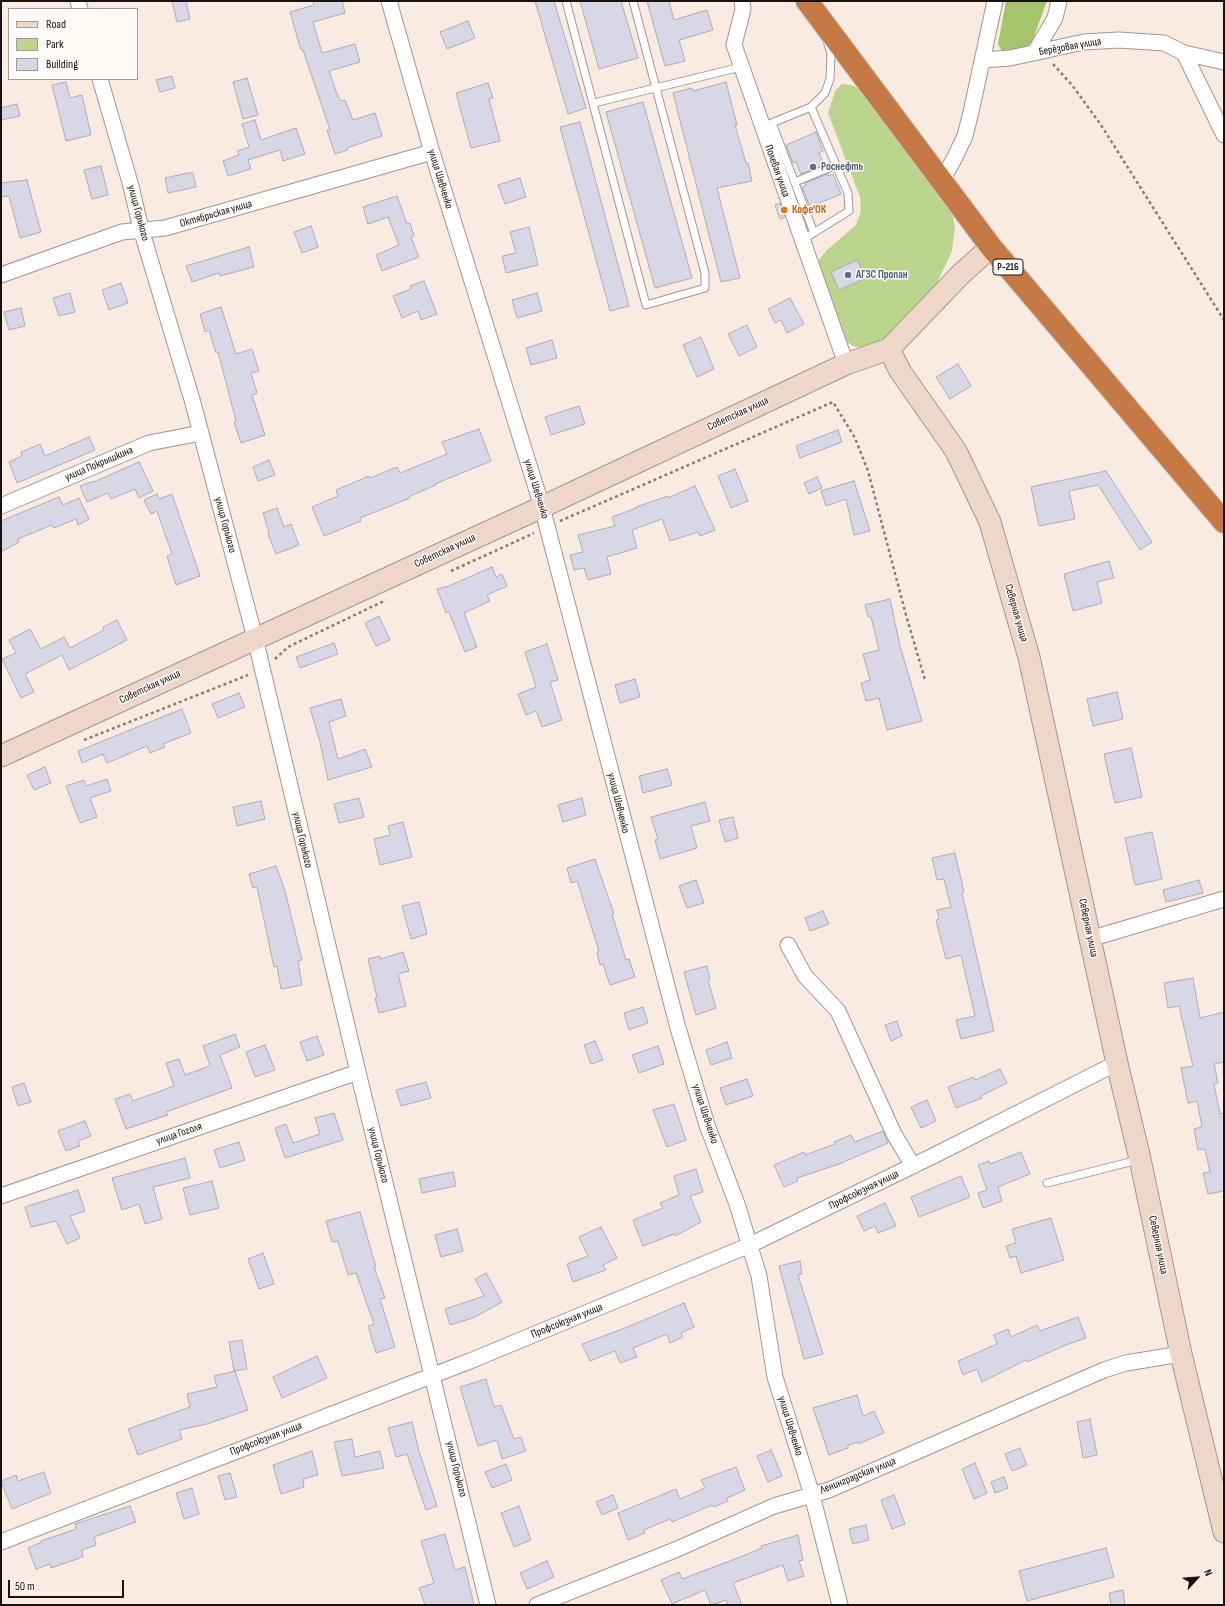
<!DOCTYPE html>
<meta charset="utf-8">
<style>
body{margin:0}
#map{position:relative;width:1225px;height:1606px;overflow:hidden;background:#f9eae2;font-family:"Sofia Sans Condensed",sans-serif}
canvas{display:block}
.frame{position:absolute;inset:0;border:2px solid #181210;pointer-events:none}
.legend{position:absolute;left:8px;top:8px;width:130px;height:72px;box-sizing:border-box;background:#fdfaf8;border:1px solid #a19d9b;margin:0;padding:5px 7px;list-style:none;font-size:12px;color:#181210}
.legend li{display:flex;align-items:center;gap:8px;height:20px}
.legend b{width:20px;border:1px solid #a19d9b}
.north{position:absolute;left:1177px;top:1558px;width:40px;height:40px;-webkit-text-stroke:3px #fdfaf8;paint-order:stroke;rotate:64deg;font-size:11px;font-weight:700;line-height:16px;text-align:center;color:#181210}
.north::after{content:'';display:block;margin:auto;width:14px;height:18px;background:#181210;clip-path:polygon(50% 0,100% 100%,50% 72%,0 100%)}
.scale{position:absolute;left:8px;top:1580px;width:116px;height:18px;box-sizing:border-box;border:2px solid #181210;border-top:0;padding-left:5px;font-size:12px;line-height:14px;white-space:nowrap;color:#181210;-webkit-text-stroke:3px #fdfaf8;paint-order:stroke}
</style>
<div id="map">
<canvas width="1225" height="1606"></canvas>
<div class="frame"></div>
<ul class="legend">
<li><b style="height:5px;background:#eed7c8"></b>Road</li>
<li><b style="height:11px;background:#bbd58d"></b>Park</li>
<li><b style="height:11px;background:#d7d7e5"></b>Building</li>
</ul>
<div class="north">N</div>
<div class="scale">50 m</div>
</div>
<script>
const ctx = document.querySelector('canvas').getContext('2d');
ctx.lineJoin = 'round';
function fill(path, color) { ctx.fillStyle = color; ctx.fill(path, 'evenodd'); }
const toPath = rows => new Path2D(rows.map(r => 'M' + r).join(''));
function trace(path, color, width, dash) { ctx.strokeStyle = color; ctx.lineWidth = width; ctx.lineCap = dash ? 'butt' : 'round'; ctx.setLineDash(dash || []); ctx.stroke(path); }
function drawText(font, color, halo, rows, align = 'center') {
  ctx.font = font + ' "Sofia Sans Condensed",sans-serif'; ctx.lineWidth = 3; ctx.setLineDash([]); ctx.textBaseline = 'middle'; ctx.strokeStyle = halo; ctx.fillStyle = color; for (const [text, x, y, turn = 0] of rows) {
    ctx.save(); ctx.translate(x, y); ctx.rotate((+turn || 0) * Math.PI / 180); ctx.textAlign = isNaN(turn) ? turn : align; if (halo) ctx.strokeText(text, 0, 0); ctx.fillText(text, 0, 0); ctx.restore();
  }
}
const green = toPath([
 [842,84,852,85,859,89,951,209,955,227,952,251,937,283,895,331,873,345,862,348,853,346,847,342,842,335,817,266,819,260,826,251,856,225,861,211,860,197,828,113,835,91]
]);
const forest = toPath([
 [1006,1,1047,1,1032,42,1023,49,1002,51,998,44]
]);
const building = toPath([
 [172,1,186,1,190,19,177,22,172,1],
 [313,1,342,1,345,13,313,22,322,53,355,44,360,62,329,71,337,94,341,101,345,100,353,120,375,113,382,136,347,148,348,150,335,154,327,130,330,130,303,50,301,50,290,12,314,5,313,1],
 [535,1,554,1,586,108,568,114,535,1],
 [580,1,621,1,638,58,599,69,580,1],
 [647,1,669,1,674,20,707,10,713,30,679,40,685,61,665,66,647,1],
 [468,21,475,38,447,49,440,32,468,21],
 [172,76,175,88,160,92,156,80,172,76],
 [247,78,258,115,243,119,233,82,247,78],
 [66,82,70,98,82,95,91,135,66,141,52,85,66,82],
 [726,82,737,125,735,125,746,163,748,163,752,181,717,188,740,278,721,282,673,93,692,88,693,91,726,82],
 [488,83,493,98,489,99,500,141,471,148,456,93,488,83],
 [643,102,692,278,655,288,606,112,643,102],
 [17,104,20,116,1,120,1,108,17,104],
 [255,120,261,140,296,128,305,154,283,161,280,150,248,160,251,169,228,176,223,161,239,155,237,151,249,147,242,124,255,120],
 [580,122,629,306,610,311,560,127,580,122],
 [816,132,823,151,819,153,824,165,801,174,796,162,793,163,786,145,816,132],
 [101,166,108,195,92,199,84,170,101,166],
 [188,173,193,173,196,187,168,193,165,178,188,173],
 [828,174,829,176,833,174,841,194,810,207,802,187,806,186,805,183,828,174],
 [520,178,526,197,505,204,498,185,520,178],
 [27,180,41,232,20,238,9,196,1,197,1,183,27,180],
 [397,196,407,224,410,223,414,236,411,237,419,257,382,271,376,255,399,245,388,217,368,224,363,207,397,196],
 [780,203,785,217,780,219,775,205,780,203],
 [311,226,318,247,302,253,294,232,311,226],
 [529,227,538,265,506,273,502,256,516,253,510,232,529,227],
 [249,247,254,267,220,276,219,273,192,282,186,266,249,247],
 [857,260,866,278,839,290,831,272,857,260],
 [424,281,437,314,421,320,418,311,402,318,393,296,411,289,410,286,424,281],
 [121,283,128,303,109,310,102,290,121,283],
 [70,293,75,312,59,316,53,298,70,293],
 [537,293,542,311,517,318,512,300,537,293],
 [790,298,804,324,787,333,781,320,775,323,768,309,790,298],
 [221,307,236,354,252,349,259,371,251,373,257,393,252,395,265,435,241,443,234,422,236,421,218,352,216,353,209,330,205,332,200,314,221,307],
 [21,308,25,326,9,330,4,312,21,308],
 [747,325,757,347,739,356,728,334,747,325],
 [701,337,714,369,697,377,683,345,701,337],
 [552,340,557,358,531,365,526,348,552,340],
 [958,364,971,386,950,399,936,377,958,364],
 [579,406,585,424,551,435,545,417,579,406],
 [479,429,491,461,435,484,436,485,410,496,410,498,360,518,361,521,324,536,312,507,338,496,336,490,369,476,370,478,397,467,400,473,447,454,442,442,479,429],
 [838,430,842,442,800,458,796,446,838,430],
 [89,437,95,450,17,483,9,462,22,456,21,452,40,444,45,456,89,437],
 [269,460,275,475,258,481,253,467,269,460],
 [139,462,153,491,139,498,135,489,111,499,108,493,87,502,80,486,94,481,94,482,139,462],
 [735,469,748,501,731,508,718,476,735,469],
 [1106,471,1152,542,1140,550,1098,485,1069,491,1075,519,1039,526,1031,487,1106,471],
 [817,477,822,488,809,494,804,483,817,477],
 [854,481,870,531,854,535,846,499,826,506,821,491,854,481],
 [695,486,715,530,700,536,698,532,670,541,662,519,632,530,637,548,607,557,611,574,588,580,584,568,574,570,570,555,583,552,578,535,615,526,612,517,636,508,636,507,668,496,668,498,695,486],
 [157,494,159,499,172,494,200,576,176,585,167,556,172,554,157,511,151,514,144,500,157,494],
 [59,497,63,505,79,498,89,519,78,525,76,519,54,528,52,525,18,539,19,542,1,552,1,521,59,497],
 [277,508,284,527,291,524,299,545,276,554,268,534,269,533,263,513,277,508],
 [1109,561,1114,578,1097,582,1102,603,1073,611,1064,574,1109,561],
 [492,567,496,577,502,574,507,586,487,595,490,601,464,613,477,647,465,652,449,612,446,613,437,589,449,586,492,567],
 [890,599,900,646,922,721,887,730,879,698,866,701,861,683,870,680,863,654,879,650,871,617,868,617,865,605,890,599],
 [379,616,390,640,376,646,365,623,379,616],
 [117,620,127,640,69,670,62,655,25,674,34,692,21,698,2,659,16,653,9,640,30,629,41,649,64,637,70,648,104,630,103,627,117,620],
 [334,643,338,654,300,668,296,657,334,643],
 [547,644,558,680,550,682,562,720,542,727,536,711,526,715,518,694,536,687,525,652,547,644],
 [635,679,640,697,620,703,615,685,635,679],
 [1117,692,1123,719,1093,726,1087,699,1117,692],
 [239,693,245,707,218,718,212,704,239,693],
 [341,699,346,716,329,722,338,759,365,749,372,767,328,780,320,742,310,708,341,699],
 [182,709,191,733,163,744,165,747,150,753,147,746,107,763,103,754,82,763,78,751,182,709],
 [1131,748,1142,797,1115,803,1104,754,1131,748],
 [45,767,51,783,34,790,27,775,45,767],
 [667,769,672,785,643,793,639,776,667,769],
 [107,779,111,791,90,798,97,817,80,823,66,786,84,780,86,786,107,779],
 [359,798,364,817,339,823,334,804,359,798],
 [582,798,586,815,563,822,558,805,582,798],
 [261,801,265,819,237,826,233,807,261,801],
 [705,802,710,821,691,826,697,848,660,859,655,840,658,839,651,817,705,802],
 [733,817,738,838,725,842,719,820,733,817],
 [403,822,412,857,380,865,374,839,390,835,388,826,403,822],
 [1152,832,1162,879,1135,885,1125,838,1152,832],
 [955,853,964,892,962,893,994,1031,961,1039,956,1020,975,1016,961,955,946,959,936,920,939,919,937,910,951,907,944,879,937,880,932,858,955,853],
 [595,859,614,914,612,914,626,960,629,959,635,977,610,985,603,964,600,965,597,952,599,951,577,881,571,883,567,868,595,859],
 [276,866,285,891,302,960,298,961,302,985,281,989,277,966,274,967,257,887,253,888,249,874,276,866],
 [696,880,704,903,687,908,679,886,696,880],
 [1199,880,1203,893,1166,902,1163,890,1199,880],
 [419,902,427,934,411,939,402,906,419,902],
 [823,911,829,924,810,931,805,918,823,911],
 [403,952,409,971,398,974,406,1006,379,1013,375,998,377,997,368,959,380,956,380,959,403,952],
 [707,966,710,979,708,980,716,1008,696,1015,684,972,707,966],
 [1193,978,1200,1018,1224,1012,1224,1062,1214,1064,1218,1083,1214,1084,1220,1114,1224,1113,1224,1191,1208,1194,1203,1173,1210,1172,1205,1149,1198,1150,1194,1129,1202,1127,1197,1101,1188,1103,1181,1068,1193,1066,1179,1006,1168,1008,1164,983,1193,978],
 [643,1007,648,1023,629,1030,624,1013,643,1007],
 [897,1021,902,1036,891,1041,885,1025,897,1021],
 [235,1034,240,1047,220,1055,232,1088,166,1112,168,1115,126,1129,115,1099,130,1094,133,1101,174,1086,166,1063,179,1059,185,1075,207,1067,210,1065,203,1046,235,1034],
 [317,1036,324,1055,307,1061,300,1042,317,1036],
 [595,1041,603,1060,591,1064,584,1045,595,1041],
 [727,1042,732,1058,711,1065,706,1050,727,1042],
 [265,1045,275,1070,255,1077,246,1052,265,1045],
 [658,1046,664,1064,639,1073,632,1055,658,1046],
 [1000,1069,1007,1083,981,1096,982,1098,956,1108,948,1087,974,1077,975,1080,1000,1069],
 [747,1079,753,1096,726,1105,720,1088,747,1079],
 [426,1082,431,1098,401,1106,396,1090,426,1082],
 [24,1083,31,1102,18,1106,12,1087,24,1083],
 [927,1100,936,1121,921,1128,911,1107,927,1100],
 [674,1104,686,1140,667,1147,653,1110,674,1104],
 [334,1113,343,1140,285,1158,275,1128,286,1124,293,1143,320,1134,315,1118,334,1113],
 [85,1121,91,1136,78,1141,80,1146,66,1151,58,1131,85,1121],
 [883,1131,888,1143,839,1164,797,1178,798,1181,784,1187,774,1165,804,1152,805,1155,835,1144,834,1142,851,1135,855,1142,883,1131],
 [239,1142,245,1160,220,1168,214,1150,239,1142],
 [1021,1152,1030,1174,998,1187,1002,1201,983,1208,978,1193,987,1190,978,1165,989,1161,990,1164,1021,1152],
 [185,1158,190,1178,153,1187,162,1219,145,1224,139,1204,122,1210,112,1178,185,1158],
 [696,1169,703,1192,690,1196,701,1222,675,1236,674,1234,643,1246,633,1220,663,1208,660,1203,679,1195,674,1176,696,1169],
 [453,1172,456,1186,422,1193,419,1179,453,1172],
 [961,1176,970,1197,919,1217,911,1197,961,1176],
 [212,1181,219,1208,190,1215,183,1188,212,1181],
 [78,1190,85,1211,70,1216,80,1238,67,1244,56,1221,31,1227,25,1207,78,1190],
 [885,1203,896,1226,878,1233,875,1226,864,1231,857,1216,885,1203],
 [360,1212,376,1267,374,1267,385,1298,380,1299,395,1347,376,1353,368,1326,374,1324,356,1273,348,1275,338,1241,332,1242,326,1221,360,1212],
 [1051,1218,1064,1260,1021,1273,1016,1256,1010,1258,1006,1246,1016,1243,1012,1229,1051,1218],
 [601,1227,617,1258,603,1265,606,1270,573,1282,567,1264,588,1256,579,1237,601,1227],
 [457,1229,463,1251,441,1257,435,1235,457,1229],
 [263,1253,274,1284,259,1289,248,1259,263,1253],
 [800,1261,802,1274,798,1275,823,1354,804,1359,779,1266,800,1261],
 [486,1273,502,1302,473,1318,450,1325,445,1309,484,1296,475,1279,486,1273],
 [684,1303,694,1327,681,1333,683,1337,670,1343,667,1334,633,1348,637,1357,620,1363,615,1351,590,1361,582,1344,625,1328,684,1303],
 [1078,1317,1086,1338,1066,1345,1027,1362,1026,1360,982,1382,977,1369,963,1375,958,1361,997,1344,994,1335,1008,1329,1011,1337,1037,1325,1040,1331,1078,1317],
 [242,1340,247,1369,234,1371,229,1342,242,1340],
 [317,1356,327,1378,282,1398,273,1377,317,1356],
 [235,1371,248,1410,207,1424,179,1430,182,1439,138,1455,128,1429,190,1407,187,1394,217,1387,214,1376,235,1371],
 [486,1379,494,1407,501,1405,514,1439,521,1437,526,1451,502,1459,497,1440,478,1446,460,1387,486,1379],
 [857,1395,863,1416,874,1411,884,1433,858,1444,858,1442,848,1445,848,1448,829,1455,813,1408,857,1395],
 [1090,1419,1097,1455,1083,1458,1077,1422,1090,1419],
 [412,1422,419,1451,437,1506,426,1510,407,1454,396,1457,388,1428,412,1422],
 [352,1439,355,1457,380,1451,384,1468,342,1476,334,1442,352,1439],
 [1020,1448,1027,1465,1012,1471,1005,1454,1020,1448],
 [771,1450,782,1476,768,1482,757,1456,771,1450],
 [312,1451,318,1475,303,1479,304,1487,281,1494,273,1465,312,1451],
 [975,1463,987,1493,974,1499,962,1469,975,1463],
 [506,1464,512,1480,492,1488,485,1472,506,1464],
 [736,1467,745,1490,727,1498,728,1501,714,1507,712,1505,672,1522,670,1519,644,1530,645,1533,628,1540,618,1513,676,1489,680,1499,705,1488,701,1480,736,1467],
 [44,1472,51,1493,12,1509,1,1481,16,1475,18,1481,44,1472],
 [230,1473,237,1497,225,1500,218,1476,230,1473],
 [1004,1477,1008,1488,995,1493,991,1482,1004,1477],
 [192,1488,199,1514,184,1519,176,1493,192,1488],
 [613,1495,618,1508,602,1515,596,1502,613,1495],
 [894,1495,905,1524,892,1529,881,1500,894,1495],
 [130,1506,136,1522,94,1537,96,1545,82,1550,83,1557,51,1568,50,1564,36,1569,28,1548,42,1542,41,1541,76,1529,75,1524,130,1506],
 [519,1506,531,1540,514,1547,501,1513,519,1506],
 [866,1525,869,1540,853,1544,849,1529,866,1525],
 [445,1534,455,1570,465,1567,474,1605,425,1605,419,1588,434,1583,421,1541,445,1534],
 [798,1535,803,1560,799,1561,804,1576,788,1581,783,1565,733,1583,742,1605,728,1605,726,1600,711,1605,705,1590,672,1604,661,1580,679,1572,682,1579,743,1556,762,1548,761,1546,798,1535],
 [1106,1548,1114,1577,1027,1601,1019,1571,1106,1548],
 [547,1561,554,1577,527,1589,520,1573,547,1561],
 [1123,1590,1125,1605,1111,1605,1109,1593,1123,1590]
]);
const path = toPath([
 [1053,64,1072,85,1101,125,1224,320],
 [560,521,833,402,855,438,868,471,906,615,925,680],
 [451,571,534,533],
 [275,659,288,647,386,600],
 [84,740,248,675]
]);
const lane = toPath([
 [566,1,646,305,705,288,705,273,633,1],
 [594,103,741,67],
 [772,123,814,233],
 [762,127,811,107,825,93,830,79,831,54,827,40],
 [795,182,836,165],
 [802,240,849,211,848,193,811,107],
 [1047,1183,1138,1160]
]);
const street = toPath([
 [78,1,80,9],
 [389,1,432,152,542,507,678,1028,707,1125,737,1204,759,1276,775,1377,812,1495,840,1605],
 [742,1,743,9,734,45,846,364],
 [1035,52,1055,18,1059,1],
 [1184,53,1224,62],
 [982,60,1010,58,1084,42,1119,40,1164,43,1184,53,1224,135],
 [100,79,131,186,141,229,193,403,255,638,358,1072,488,1605],
 [941,182,954,159,965,136,971,112,995,1],
 [1,275,122,232,165,228,432,152],
 [1,506,149,443,201,433],
 [1090,939,1224,899],
 [788,945,805,976,838,1011,894,1134,913,1166],
 [1,1196,358,1072],
 [1,1542,470,1361,750,1245,935,1155,1117,1063],
 [537,1605,675,1550,774,1506,829,1490,1104,1370,1126,1363,1181,1354]
]);
const secondary = toPath([
 [889,349,900,371,956,451,990,522,1015,609,1029,657,1117,1063,1140,1159,1181,1354,1224,1532],
 [1,756,542,507,846,364,889,349,961,274,991,247]
]);
const highway = toPath([
 [807,1,991,247,1224,522]
]);
const markers = [
 [813,167,4,"#5c6f8a"],
 [784,210,4,"#e8710a"],
 [848,275,4,"#5c6f8a"]
];
const shields = [
 [1008,267,30]
];
const shieldNames = [
 ["Р-216",1008,267]
];
const streetNames = [
 ["Берёзовая улица",1070,47,-10],
 ["Полевая улица",777,171,70],
 ["улица Шевченко",440,179,73],
 ["улица Горького",138,213,75],
 ["Октябрьская улица",216,214,-16],
 ["Советская улица",738,414,-25],
 ["улица Покрышкина",99,464,-23],
 ["улица Шевченко",536,489,73],
 ["улица Горького",225,525,75],
 ["Советская улица",445,551,-25],
 ["Северная улица",1016,613,74],
 ["Советская улица",150,687,-25],
 ["улица Шевченко",618,803,76],
 ["улица Горького",302,840,77],
 ["Северная улица",1088,928,78],
 ["улица Шевченко",705,1114,72],
 ["улица Гоголя",179,1134,-19],
 ["улица Горького",378,1155,76],
 ["Профсоюзная улица",864,1190,-26],
 ["Северная улица",1158,1245,78],
 ["Профсоюзная улица",567,1321,-22],
 ["улица Шевченко",790,1426,73],
 ["Профсоюзная улица",266,1439,-21],
 ["улица Горького",456,1469,76],
 ["Ленинградская улица",858,1476,-22]
];
const serviceNames = [
 ["Роснефть",821,167],
 ["АГЗС Пропан",856,275]
];
const foodNames = [
 ["Кофе'ОК",792,210]
];
fill(green, '#bbd58d');
fill(forest, '#a5c46b');
fill(building, '#d7d7e5');
trace(building, '#acacba', 1);
trace(lane, '#a4968f', 9);
trace(street, '#a4968f', 17);
trace(secondary, '#a4968f', 23);
trace(highway, '#cccbca', 24);
trace(path, '#877c77', 2.5, [3, 3]);
trace(lane, '#fff', 7);
trace(street, '#fff', 15);
trace(secondary, '#eed7c8', 21);
trace(highway, '#c57a46', 22);
for (const [x, y, r, color] of markers) { const dot = new Path2D(); dot.arc(x, y, r, 0, 2 * Math.PI); ctx.fillStyle = color; ctx.fill(dot); trace(dot, '#fdfaf8', 1.5); }
for (const [x, y, w] of shields) { const box = new Path2D(); box.roundRect(x - w / 2, y - 8, w, 16, 3); ctx.fillStyle = '#fdfaf8'; ctx.fill(box); trace(box, '#181210', 1); }
drawText('bold 10px', '#181210', null, shieldNames);
drawText('11px', '#181210', '#fdfaf8', streetNames);
drawText('bold 11px', '#4e5e75', '#fdfaf8', serviceNames, 'left');
drawText('bold 11px', '#c56008', '#fdfaf8', foodNames, 'left');
</script>
